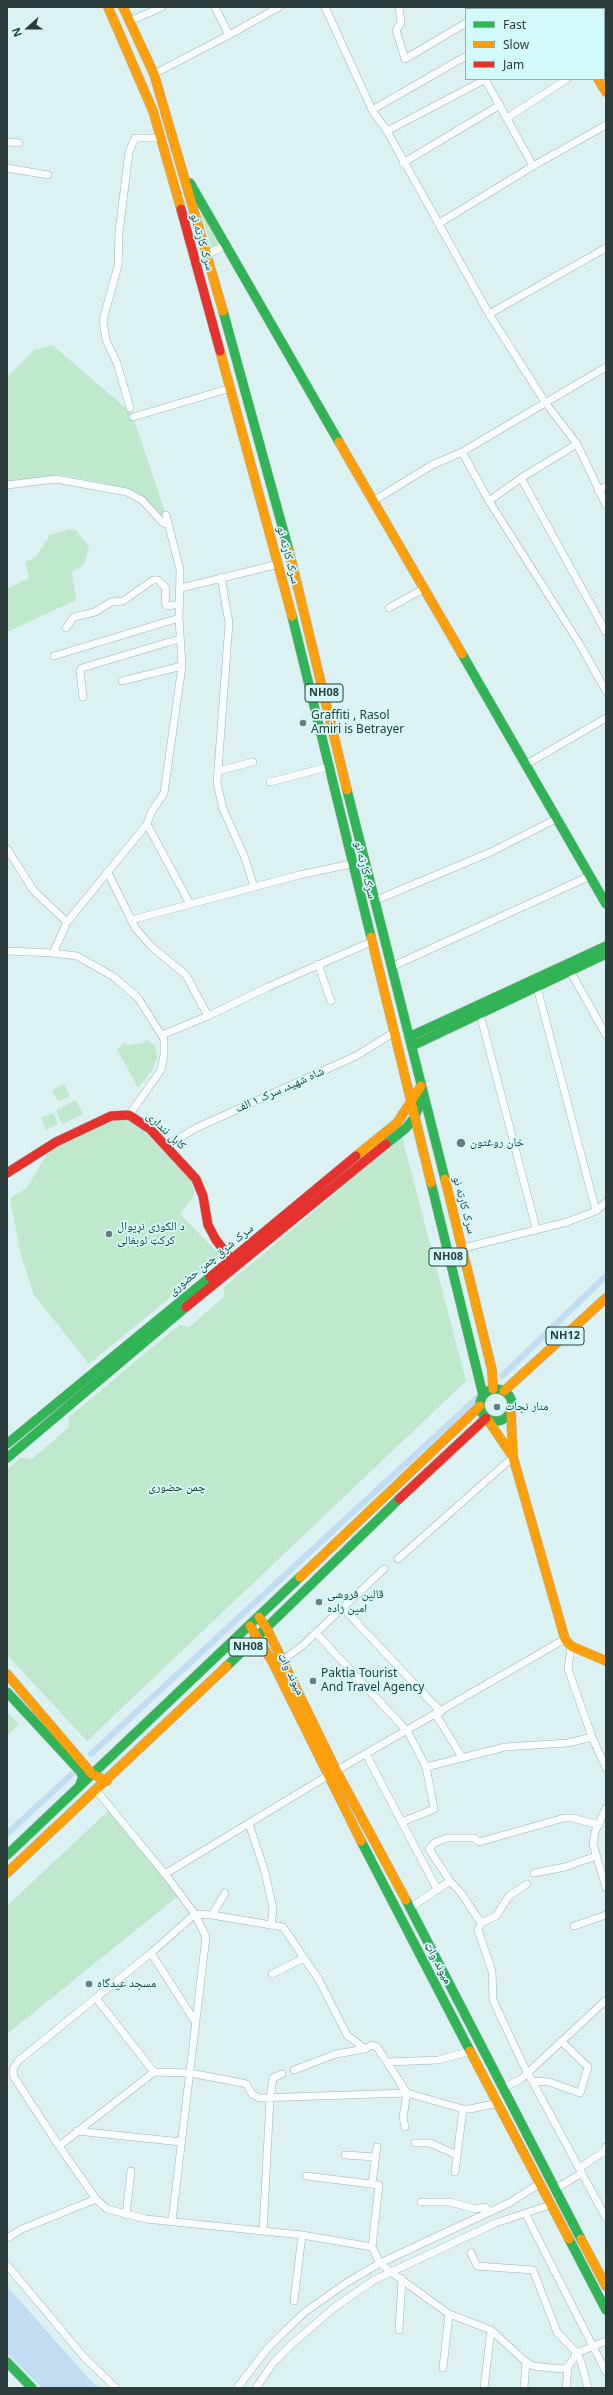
<!DOCTYPE html>
<meta charset="utf-8">
<style>
body{margin:0}
#map{position:relative;width:613px;height:2395px;overflow:hidden;background:#dbf1f2;font-family:"Noto Sans",sans-serif}
canvas{display:block}
.frame{position:absolute;inset:0;border:8px solid #2c3c3c;pointer-events:none}
.legend{position:absolute;left:465px;top:8px;width:140px;height:72px;box-sizing:border-box;background:#d2fafb;border:1px solid #90aeaf;margin:0;padding:5px 7px;list-style:none;font-size:12px;color:#2c3c3c}
.legend li{display:flex;align-items:center;gap:8px;height:20px}
.legend b{width:20px;border:1px solid #90aeaf}
.north{position:absolute;left:8px;top:8px;width:40px;height:40px;-webkit-text-stroke:3px #d2fafb;paint-order:stroke;rotate:249deg;font-size:11px;font-weight:700;line-height:16px;text-align:center;color:#2c3c3c}
.north::after{content:'';display:block;margin:auto;width:14px;height:18px;background:#2c3c3c;clip-path:polygon(50% 0,100% 100%,50% 72%,0 100%)}
</style>
<div id="map">
<canvas width="613" height="2395"></canvas>
<div class="frame"></div>
<ul class="legend">
<li><b style="height:5px;background:#30b455"></b>Fast</li>
<li><b style="height:5px;background:#ff9f0a"></b>Slow</li>
<li><b style="height:5px;background:#e5322d"></b>Jam</li>
</ul>
<div class="north">N</div>
</div>
<script>
const ctx = document.querySelector('canvas').getContext('2d');
ctx.lineJoin = 'round';
function fill(path, color) { ctx.fillStyle = color; ctx.fill(path, 'evenodd'); }
const toPath = rows => new Path2D(rows.map(r => 'M' + r).join(''));
function trace(path, color, width, dash) { ctx.strokeStyle = color; ctx.lineWidth = width; ctx.lineCap = dash ? 'butt' : 'round'; ctx.setLineDash(dash || []); ctx.stroke(path); }
function drawText(font, color, halo, rows, align = 'center') {
  ctx.font = font + ' "Noto Sans","Noto Naskh Arabic",sans-serif'; ctx.lineWidth = 3.5; ctx.setLineDash([]); ctx.textBaseline = 'middle'; ctx.strokeStyle = halo; ctx.fillStyle = color; for (const [text, x, y, turn = 0] of rows) {
    ctx.save(); ctx.translate(x, y); ctx.rotate((+turn || 0) * Math.PI / 180); ctx.textAlign = isNaN(turn) ? turn : align; if (halo) ctx.strokeText(text, 0, 0); ctx.fillText(text, 0, 0); ctx.restore();
  }
}
const green = toPath([
 [201,214,206,216,222,242,212,249],
 [52,345,127,409,130,408,166,515,160,515,134,491,99,482,62,475,7,481,7,377,34,350],
 [69,529,76,530,89,546,84,564,72,572,76,600,7,632,7,589,29,578,25,562,35,557,50,535],
 [146,1039,155,1046,157,1057,151,1072,138,1088,117,1049,125,1042,127,1045,144,1043],
 [64,1084,70,1096,58,1101,52,1090],
 [76,1100,83,1114,62,1124,56,1110],
 [53,1113,58,1124,46,1130,41,1118],
 [125,1119,141,1128,191,1181,195,1194,180,1214,221,1256,89,1364,34,1295,21,1255,10,1198,26,1189,49,1151,114,1120],
 [402,1137,466,1381,87,1741,7,1655,7,1470,20,1458,32,1459,68,1428,69,1417,179,1325,189,1327,224,1297,224,1287],
 [7,1712,19,1724,7,1736],
 [109,1810,178,1896,7,2034,7,1906]
]);
const water = toPath([
 [7,2286,89,2379,100,2388,42,2388,7,2353]
]);
const canal = toPath([
 [502,1376,606,1276],
 [91,1754,479,1396],
 [7,1834,73,1773]
]);
const street = toPath([
 [215,7,229,35],
 [325,7,372,110,387,131,489,314,545,402,577,444,606,505],
 [399,7,401,23,396,30,405,59,466,23],
 [489,9,492,7],
 [600,9,603,7],
 [130,21,162,7],
 [604,59,606,58],
 [154,74,229,35,279,7],
 [485,79,533,166],
 [372,110,466,56],
 [507,118,567,79],
 [387,131,486,79],
 [7,142,19,143],
 [403,163,500,105],
 [7,168,48,175],
 [438,224,533,166,606,125],
 [208,254,226,245],
 [489,314,606,248],
 [130,408,117,363,106,340,103,320,118,266,119,232,129,152,135,138,161,138],
 [133,417,231,388],
 [462,452,489,501,579,643,606,691],
 [521,478,606,632],
 [7,485,56,479,127,492,142,500,162,522,169,525],
 [598,491,606,486],
 [375,500,432,465,462,452,606,367],
 [489,501,521,478,577,444],
 [221,577,229,623,217,783,223,809,245,858,254,887],
 [181,588,279,564],
 [389,608,425,588],
 [66,628,74,617,95,612,111,602,123,601,153,580,158,580,166,588,165,603,167,606,180,604],
 [54,656,179,618],
 [122,681,182,666],
 [83,697,80,671,82,668,179,639],
 [527,764,606,718],
 [218,771,253,762],
 [270,782,328,767],
 [147,824,190,904],
 [7,849,34,891,67,922],
 [108,873,136,929,152,947,186,975,208,1016],
 [374,901,491,852,558,818],
 [131,920,299,875,351,864],
 [7,951,53,953],
 [318,964,331,1001],
 [391,967,590,876],
 [570,971,606,1035],
 [537,987,596,1211],
 [480,1014,536,1228],
 [162,1035,208,1016,268,987,371,942],
 [129,1115,161,1070,164,1055,164,1039,138,998,114,977,77,956,53,953,67,922,147,824,151,813,164,793,182,666,179,618,180,570,166,515],
 [166,1146,196,1128,356,1056,393,1033],
 [463,1248,567,1222,596,1211,606,1202],
 [398,1559,513,1457],
 [343,1608,441,1712],
 [316,1633,408,1732,426,1767,434,1809,402,1822],
 [571,1646,568,1669,592,1737,606,1768],
 [283,1660,302,1646,384,1569],
 [436,1715,462,1757],
 [367,1756,437,1889],
 [426,1767,505,1747,568,1743,592,1737],
 [96,1790,165,1874,195,1914,206,1937,172,2221],
 [606,1808,595,1832,593,1844,606,1888],
 [249,1824,265,1872,273,1909,271,1925],
 [534,1873,565,1867,596,1856],
 [165,1874,327,1776,565,1639],
 [450,1881,461,1893,481,1923,478,1930,492,1971,493,1999,498,2011,523,2064,606,2218],
 [410,1908,450,1881,429,1849,434,1843,447,1838,474,1838,479,1842,564,1818,573,1818,599,1825],
 [212,1915,225,1893],
 [481,1923,496,1916,509,1896,527,1884],
 [574,1926,606,1915],
 [151,1953,196,2023],
 [272,1974,304,1958],
 [96,1998,154,2072],
 [388,2062,438,2060,471,2051],
 [294,2070,336,2054,365,2049],
 [534,2081,549,2082,580,2093,588,2067,561,2041],
 [503,2088,521,2079,606,2000],
 [405,2127,403,2117,407,2093,377,2047,372,2045,365,2049,347,2035,319,1980,283,1927,212,1915,195,1914,151,1953,18,2061,13,2069,14,2077,59,2146,96,2199,107,2209,146,2219,302,2235,372,2247,380,2263,391,2272,449,2314,491,2330,526,2362,533,2366,561,2369,568,2367,577,2353,606,2341],
 [77,2131,181,2142],
 [415,2143,430,2143,457,2155],
 [59,2146,154,2072,190,2073,242,2083,246,2084,252,2094,259,2098,407,2093,463,2109,470,2109,498,2103],
 [345,2155,376,2157],
 [579,2168,605,2151,606,2147],
 [455,2172,463,2109],
 [306,2176,379,2185,372,2247],
 [372,2183,377,2147],
 [555,2189,582,2173],
 [421,2202,450,2202,476,2209,485,2207,490,2212],
 [525,2213,606,2372],
 [126,2215,131,2171],
 [263,2231,270,2099,273,2078,282,2074],
 [7,2238,22,2229,96,2199],
 [471,2253,477,2266,533,2270,557,2332,577,2353,581,2362,588,2388],
 [7,2265,84,2357,116,2388],
 [294,2301,302,2235],
 [399,2330,402,2279],
 [443,2368,449,2314],
 [237,2388,267,2349,286,2330,305,2312,346,2283,380,2263,509,2203,539,2184],
 [256,2388,273,2363,292,2344,335,2307,374,2280,496,2223,550,2205],
 [484,2388,491,2330],
 [524,2388,526,2362],
 [566,2388,568,2367]
]);
const fast = toPath([
 [190,183,339,442],
 [223,311,289,551],
 [292,616,371,937],
 [462,654,606,904],
 [347,790,445,1179],
 [409,1037,606,946],
 [412,1046,606,954],
 [386,1144,406,1128,414,1118,423,1097],
 [431,1183,483,1395],
 '480 1405a16 16 0 1 1 32 0a16 16 0 1 1-32 0Z',
 [7,1444,210,1277],
 [7,1458,186,1307],
 [227,1666,399,1499],
 [7,1692,80,1771,83,1777,79,1787],
 [361,1841,470,2051],
 [7,1855,300,1577],
 [406,1900,581,2239],
 [569,2239,606,2310],
 [7,2362,32,2388]
]);
const slow = toPath([
 [108,7,153,111,181,209],
 [123,7,154,74,223,311],
 [598,79,606,92],
 [220,351,292,616],
 [339,442,462,654],
 [289,551,347,790],
 [371,937,431,1183],
 [356,1156,397,1123,421,1086],
 [445,1179,492,1370,493,1389],
 [504,1391,606,1298],
 [511,1413,513,1457,565,1639,571,1646,606,1661],
 [488,1420,513,1457],
 [300,1577,480,1406],
 [259,1617,267,1629,337,1772,406,1900],
 [250,1626,272,1661,361,1841],
 [7,1674,92,1774,107,1781],
 [7,1873,227,1666],
 [470,2051,569,2239],
 [581,2239,606,2286]
]);
const jam = toPath([
 [557,7,558,9],
 [181,209,220,351],
 [7,1173,56,1142,111,1116,129,1115,150,1129,196,1179,203,1196,208,1225,216,1240,234,1263],
 [210,1277,356,1156],
 [186,1307,386,1144],
 [399,1499,486,1418]
]);
const markers = [
 [303,723,4,"#697b7c"],
 [461,1143,5,"#697b7c"],
 [109,1234,4,"#697b7c"],
 [497,1407,4,"#697b7c"],
 [319,1602,4,"#697b7c"],
 [313,1681,4,"#697b7c"],
 [89,1984,4,"#697b7c"]
];
const shields = [
 [324,693,38],
 [448,1257,38],
 [565,1336,38],
 [248,1647,38]
];
const shieldNames = [
 ["NH08",324,693],
 ["NH08",448,1257],
 ["NH12",565,1336],
 ["NH08",248,1647]
];
const streetNames = [
 ["سرک کارته نو",202,242,74],
 ["سرک کارته نو",288,555,75],
 ["سرک کارته نو",365,870,76],
 ["شاه شهید، سرک ۱ الف",280,1090,-24],
 ["کابل ننداری",166,1131,43],
 ["سرک کارته نو",464,1205,75],
 ["سرک شرق چمن حضوری",211,1260,-39],
 ["میوند واټ",291,1674,64],
 ["میوند واټ",438,1963,62]
];
const poiNames = [
 ["Graffiti , Rasol",311,716],
 ["Amiri is Betrayer",311,730],
 ["خان روغتون",470,1143],
 ["د الکوزی نړیوال",117,1227],
 ["کرکټ لوبغالی",117,1241],
 ["منار نجات",505,1407],
 ["قالین فروشی",327,1595],
 ["امین زاده",327,1609],
 ["Paktia Tourist",321,1674],
 ["And Travel Agency",321,1688],
 ["مسجد عیدگاه",97,1984]
];
const parkNames = [
 ["چمن حضوری",177,1488]
];
fill(green, '#bfe8cd');
fill(water, '#c2dcf1');
trace(canal, '#c2dcf1', 6);
trace(street, '#a1b2b2', 8);
trace(fast, '#a1b2b2', 10);
trace(slow, '#a1b2b2', 10);
trace(jam, '#a1b2b2', 10);
trace(street, '#fafdfd', 7);
trace(fast, '#30b455', 9);
trace(slow, '#ff9f0a', 9);
trace(jam, '#e5322d', 9);
for (const [x, y, r, color] of markers) { const dot = new Path2D(); dot.arc(x, y, r, 0, 2 * Math.PI); ctx.fillStyle = color; ctx.fill(dot); trace(dot, '#d2fafb', 1.5); }
for (const [x, y, w] of shields) { const box = new Path2D(); box.roundRect(x - w / 2, y - 9, w, 18, 3); ctx.fillStyle = '#d2fafb'; ctx.fill(box); trace(box, '#2c3c3c', 1); }
drawText('bold 11px', '#2c3c3c', null, shieldNames);
drawText('12px', '#2c3c3c', '#d2fafb', streetNames);
drawText('12px', '#2c3c3c', '#d2fafb', poiNames, 'left');
drawText('12px', '#14361a', '#d2fafb', parkNames);
</script>
